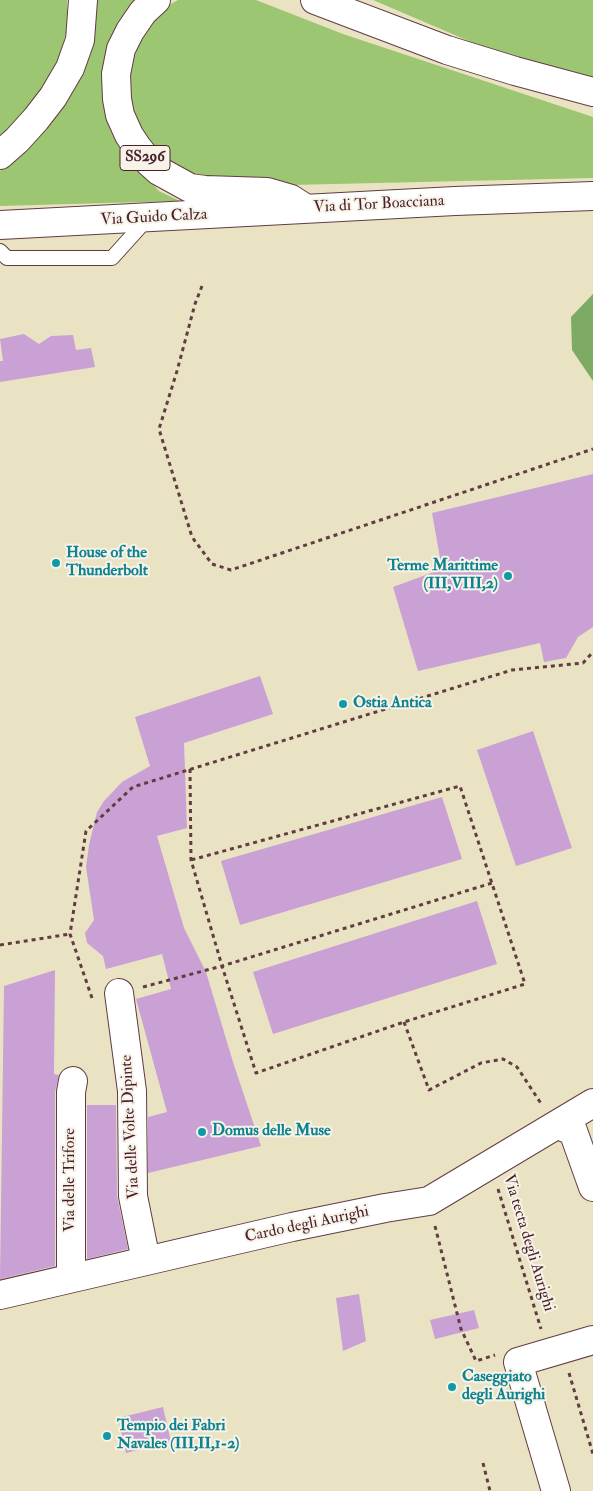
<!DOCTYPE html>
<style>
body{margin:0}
canvas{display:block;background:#e9e3c3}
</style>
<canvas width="593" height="1491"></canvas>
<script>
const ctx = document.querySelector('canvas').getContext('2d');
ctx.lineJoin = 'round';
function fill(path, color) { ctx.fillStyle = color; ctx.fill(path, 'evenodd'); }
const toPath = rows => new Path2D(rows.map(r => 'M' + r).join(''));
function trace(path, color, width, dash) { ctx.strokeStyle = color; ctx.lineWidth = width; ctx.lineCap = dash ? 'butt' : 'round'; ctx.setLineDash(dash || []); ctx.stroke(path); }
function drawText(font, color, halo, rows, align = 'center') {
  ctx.font = font + ' "IM FELL Double Pica",serif'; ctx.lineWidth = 4; ctx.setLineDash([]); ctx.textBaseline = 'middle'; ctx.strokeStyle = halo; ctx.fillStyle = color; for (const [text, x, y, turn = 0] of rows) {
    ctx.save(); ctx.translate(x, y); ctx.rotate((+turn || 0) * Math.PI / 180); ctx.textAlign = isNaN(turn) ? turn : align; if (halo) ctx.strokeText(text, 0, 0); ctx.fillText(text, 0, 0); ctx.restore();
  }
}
const green = toPath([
 [0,0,67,0,68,26,55,73,35,107,0,141],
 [93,0,142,0,104,95,106,118,122,152,159,191,180,201,0,206,0,171,50,117],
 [178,0,256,0,343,34,593,117,593,178,291,185,206,184,138,143,123,80,133,41,158,11],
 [373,0,593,0,593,78,492,51]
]);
const forest = toPath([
 [593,294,593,381,572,350,571,317]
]);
const building = toPath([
 [24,334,39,344,51,336,73,335,76,350,91,348,95,367,0,382,0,361,3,361,0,339],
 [593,474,593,627,578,637,566,658,544,662,540,643,418,671,393,587,442,569,432,513],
 [260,676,273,714,184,743,187,828,157,836,184,928,206,972,233,1062,261,1146,148,1173,148,1117,167,1112,136,999,171,989,162,954,106,969,103,956,87,943,85,933,94,920,86,867,89,845,97,812,104,801,122,782,150,766,135,717],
 [533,731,572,848,516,866,477,750],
 [442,797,462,859,240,925,221,861],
 [477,901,497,964,273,1034,253,972],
 [55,970,54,1074,59,1075,55,1092,55,1266,0,1279,4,986],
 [87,1105,116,1105,117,1196,128,1249,87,1259],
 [359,1294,366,1341,343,1351,336,1298],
 [474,1310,479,1328,435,1339,430,1320],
 [163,1407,171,1442,126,1453,118,1418]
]);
const path = toPath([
 [202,286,195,304,177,371,159,429,192,537,212,564,231,570,593,449],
 [190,769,191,860,222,966,256,1073,404,1022,525,984,460,786,191,860],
 [0,945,70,934],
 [143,987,222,966,492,883],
 [92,998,70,934,86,831,133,787,512,670,583,663,593,652],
 [404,1022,429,1090,481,1063,503,1059,517,1067,542,1105],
 [498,1189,541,1329],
 [435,1226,461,1329,476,1361,495,1355],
 [569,1373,593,1454],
 [483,1463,490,1491]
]);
const lane = toPath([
 [0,251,7,258,112,258,148,218]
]);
const street = toPath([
 [119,993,132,1091,133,1196,146,1261],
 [558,1125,573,1131,593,1187],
 [71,1278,71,1092,73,1081],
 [0,1295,292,1227,385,1208,429,1201,593,1103],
 [556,1491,518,1362,593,1340]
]);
const primary = toPath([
 [156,0,143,12,130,31,121,49,116,74,117,99,120,115,129,135,137,147,149,162,159,171,190,188,205,190,267,192,291,199,305,208],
 [315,0,447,50,515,71,593,92],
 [0,155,17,140,36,119,53,97,70,68,80,40,83,0],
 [0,225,455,201,593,196]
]);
const markers = [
 [56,563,5,"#0f9aa8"],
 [508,576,5,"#0f9aa8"],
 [343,704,5,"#0f9aa8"],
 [202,1132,5,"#0f9aa8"],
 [452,1387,5,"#0f9aa8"],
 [107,1436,5,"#0f9aa8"]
];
const shields = [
 [145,158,50]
];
const shieldNames = [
 ["SS296",145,158]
];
const streetNames = [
 ["Via di Tor Boacciana",379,205,-3],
 ["Via Guido Calza",154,218,-3],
 ["Via delle Volte Dipinte",131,1127,-93],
 ["Via delle Trifore",71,1180,-90],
 ["Cardo degli Aurighi",307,1225,-12],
 ["Via tecta degli Aurighi",528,1243,73]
];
const cultureNames = [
 ["House of the",66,554],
 ["Thunderbolt",66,572],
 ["Terme Marittime",498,567,"right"],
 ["(III,VIII,2)",498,585,"right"],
 ["Ostia Antica",353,704],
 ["Domus delle Muse",212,1132],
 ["Caseggiato",462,1378],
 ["degli Aurighi",462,1396],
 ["Tempio dei Fabri",117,1427],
 ["Navales (III,II,1-2)",117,1445]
];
fill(green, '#9cc672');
fill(forest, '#7dab64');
fill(building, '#caa1d4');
trace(lane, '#623c42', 16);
trace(street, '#623c42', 30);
trace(primary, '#623c42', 30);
trace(path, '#623c42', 3, [4, 4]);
trace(lane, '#fff', 14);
trace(street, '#fff', 28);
trace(primary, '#fff', 28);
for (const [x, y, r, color] of markers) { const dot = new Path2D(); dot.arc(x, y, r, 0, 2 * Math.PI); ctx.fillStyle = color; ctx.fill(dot); trace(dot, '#f7f3e8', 2); }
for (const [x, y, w] of shields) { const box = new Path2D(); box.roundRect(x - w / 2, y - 12.5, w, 25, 4); ctx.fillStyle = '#f7f3e8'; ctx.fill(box); trace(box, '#4a1f2b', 1); }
drawText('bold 15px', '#4a1f2b', null, shieldNames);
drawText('16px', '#4a1f2b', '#f7f3e8', streetNames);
drawText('bold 16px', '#0d838f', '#f7f3e8', cultureNames, 'left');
</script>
